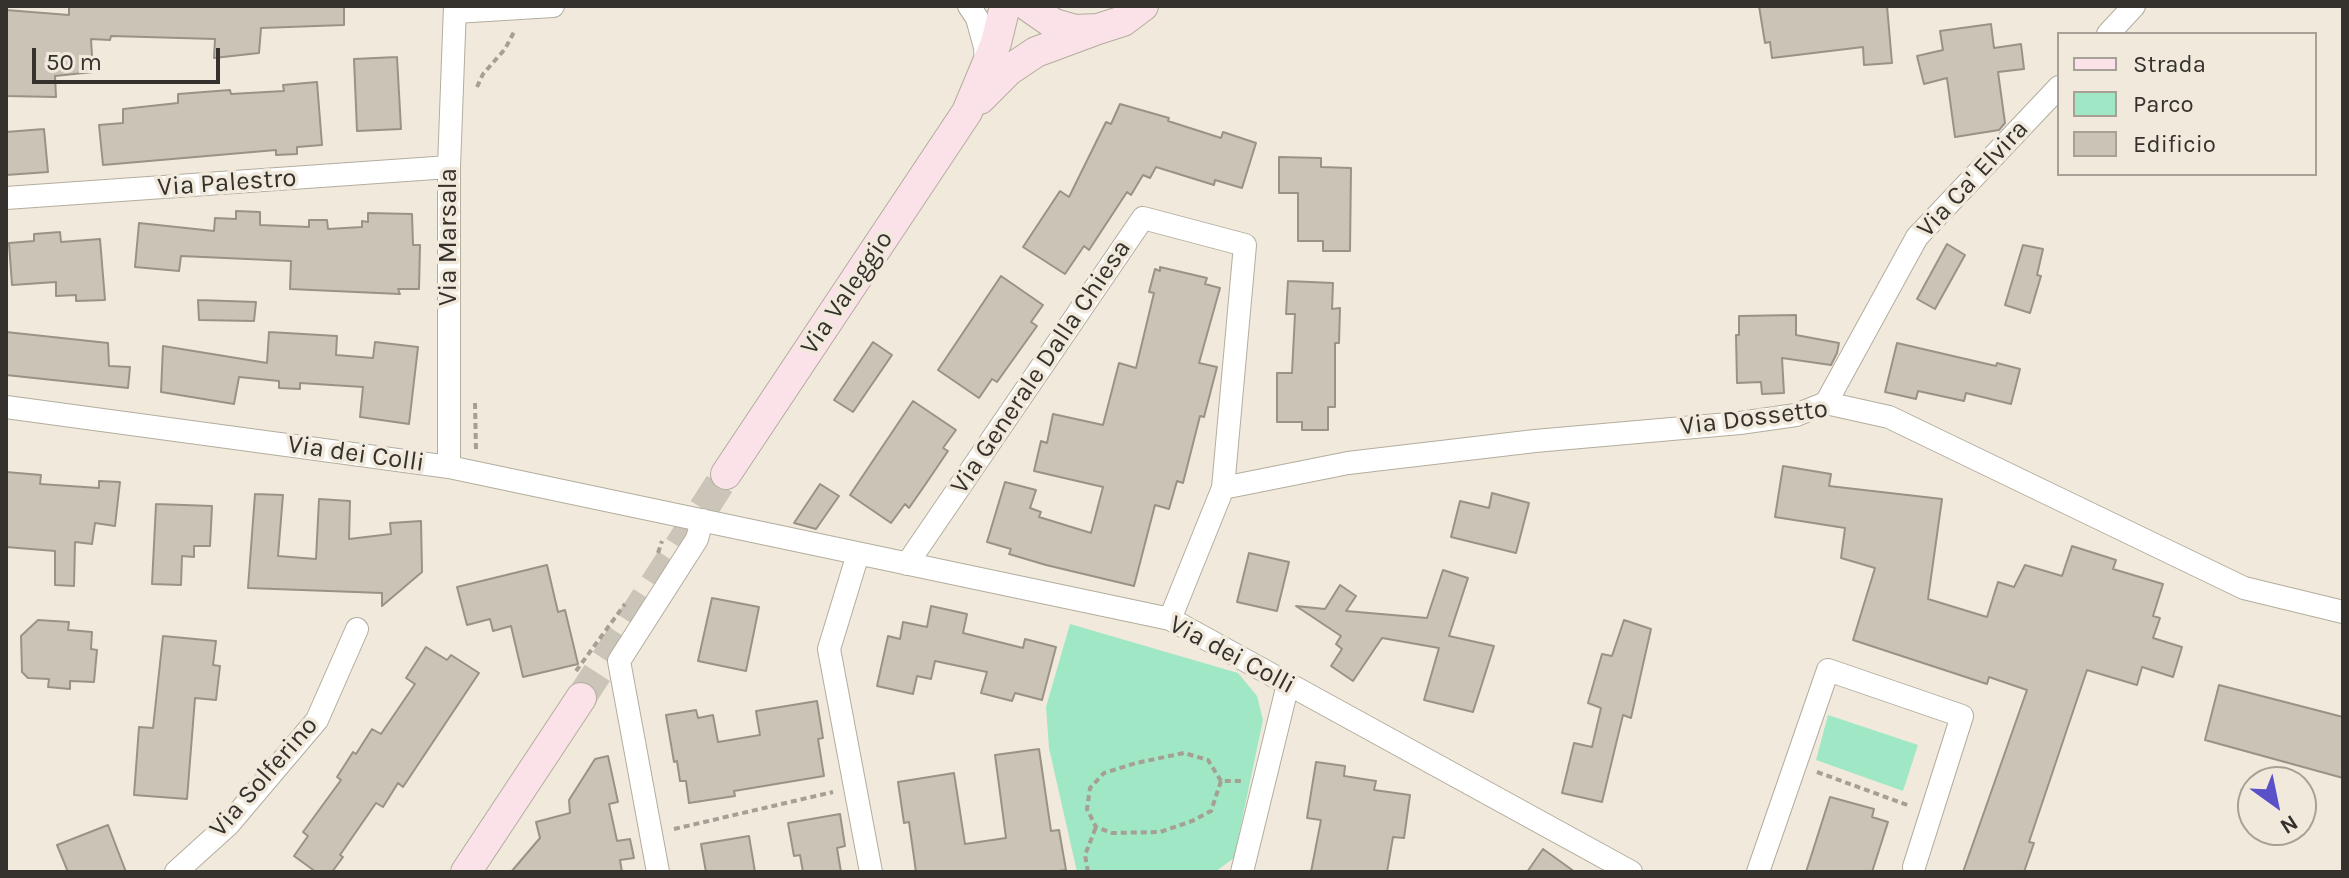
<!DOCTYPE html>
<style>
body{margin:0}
#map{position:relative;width:2349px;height:878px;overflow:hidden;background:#f1eadc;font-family:Karla,sans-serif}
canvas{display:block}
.frame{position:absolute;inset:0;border:8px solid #35322d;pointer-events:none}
.legend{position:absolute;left:2057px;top:32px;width:260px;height:144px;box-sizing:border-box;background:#f1eadc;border:2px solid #a6a096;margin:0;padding:10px 14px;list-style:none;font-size:24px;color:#35322d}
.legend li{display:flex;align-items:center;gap:16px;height:40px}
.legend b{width:40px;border:2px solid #a6a096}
.north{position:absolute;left:2237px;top:766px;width:80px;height:80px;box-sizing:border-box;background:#f1eadc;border:2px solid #a6a096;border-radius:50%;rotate:147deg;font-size:22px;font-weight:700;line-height:32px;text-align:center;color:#35322d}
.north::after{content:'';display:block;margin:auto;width:28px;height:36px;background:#5a51c9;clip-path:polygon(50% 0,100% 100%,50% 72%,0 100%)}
.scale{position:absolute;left:32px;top:48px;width:188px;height:36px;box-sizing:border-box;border:4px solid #35322d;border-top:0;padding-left:10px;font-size:24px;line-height:28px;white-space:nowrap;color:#35322d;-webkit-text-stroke:6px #f1eadc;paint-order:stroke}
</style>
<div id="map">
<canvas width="2349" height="878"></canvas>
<div class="frame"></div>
<ul class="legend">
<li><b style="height:10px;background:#fae2e8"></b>Strada</li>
<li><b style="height:22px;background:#9fe7c5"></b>Parco</li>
<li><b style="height:22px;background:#cbc4b6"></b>Edificio</li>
</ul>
<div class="north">N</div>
<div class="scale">50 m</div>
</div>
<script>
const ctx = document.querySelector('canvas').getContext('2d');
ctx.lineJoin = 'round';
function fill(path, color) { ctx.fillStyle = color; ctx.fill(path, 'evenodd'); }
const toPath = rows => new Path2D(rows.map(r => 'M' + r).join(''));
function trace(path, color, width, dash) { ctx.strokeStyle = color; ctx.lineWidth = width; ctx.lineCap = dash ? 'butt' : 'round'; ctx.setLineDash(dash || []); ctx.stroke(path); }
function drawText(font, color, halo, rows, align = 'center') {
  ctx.font = font + ' Karla,sans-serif'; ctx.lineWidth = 7; ctx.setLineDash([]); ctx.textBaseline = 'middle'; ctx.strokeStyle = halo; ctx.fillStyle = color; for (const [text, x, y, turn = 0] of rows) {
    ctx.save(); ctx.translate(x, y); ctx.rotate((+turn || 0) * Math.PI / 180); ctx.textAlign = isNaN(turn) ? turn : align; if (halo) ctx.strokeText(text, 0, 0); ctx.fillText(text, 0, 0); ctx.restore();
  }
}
const green = toPath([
 [1070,624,1238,673,1257,696,1263,720,1234,858,1215,872,1077,872,1049,748,1046,707],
 [1828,715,1918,745,1903,791,1816,760]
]);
const building = toPath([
 [69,6,344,6,344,25,261,28,259,53,214,58,215,39,111,36,110,40,91,39,93,72,55,76,56,97,6,96,6,10,69,15,69,6],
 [1759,6,1887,6,1892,63,1864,65,1863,47,1772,58,1770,42,1765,43,1759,6],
 [1991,24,1994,48,2021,44,2024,69,1998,72,2005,123,1999,130,1955,137,1947,78,1924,84,1917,56,1943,50,1940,31,1991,24],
 [397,57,401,129,357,131,354,59,397,57],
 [317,82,322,145,297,147,297,154,276,155,276,150,103,165,99,125,123,123,123,109,178,103,178,94,230,90,231,94,284,91,283,85,317,82],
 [1120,104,1169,118,1168,121,1221,138,1223,132,1256,143,1242,188,1215,180,1214,185,1156,167,1150,178,1143,175,1131,195,1127,192,1089,250,1084,246,1065,274,1023,247,1060,191,1069,197,1106,122,1111,124,1120,104],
 [44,129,48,172,6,175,6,132,44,129],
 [1279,157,1321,158,1321,167,1351,168,1350,251,1323,251,1323,241,1298,241,1298,193,1279,193,1279,157],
 [236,211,260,212,260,225,309,227,309,220,327,220,328,229,362,227,362,221,368,222,368,213,412,214,413,245,420,245,419,289,398,289,400,294,290,289,291,261,181,256,179,271,135,267,139,223,214,231,215,218,236,219,236,211],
 [60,232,61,242,100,239,105,300,76,301,76,295,56,296,56,282,12,285,9,243,34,241,34,234,60,232],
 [1947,244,1965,255,1935,309,1917,299,1947,244],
 [2023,245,2043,249,2037,275,2041,276,2030,313,2005,305,2023,245],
 [1160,267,1207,278,1205,284,1220,288,1199,363,1217,367,1204,417,1200,416,1183,483,1177,481,1169,509,1155,505,1134,586,1046,565,1009,554,1011,549,987,542,1005,482,1036,490,1030,508,1041,512,1039,517,1091,533,1103,487,1034,471,1041,441,1047,443,1053,414,1103,425,1119,363,1136,368,1154,293,1149,292,1155,269,1160,271,1160,267],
 [1001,276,1043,305,1031,322,1037,326,997,382,992,379,979,398,938,370,1001,276],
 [1288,281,1333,283,1332,309,1340,308,1339,343,1335,343,1335,407,1328,407,1328,430,1302,430,1302,422,1277,422,1277,373,1292,373,1295,314,1286,314,1288,281],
 [198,300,256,302,254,321,199,320,198,300],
 [1796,315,1796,335,1839,343,1837,353,1831,365,1782,358,1784,393,1762,394,1761,382,1737,383,1736,335,1739,335,1739,316,1796,315],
 [6,332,108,343,109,366,130,367,128,388,6,375,6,332],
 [269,332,337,336,336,355,373,358,375,342,418,347,409,424,360,417,363,387,300,383,300,389,279,388,279,381,239,377,234,404,161,392,163,346,267,363,269,332],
 [873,342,892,355,853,412,834,400,873,342],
 [1897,343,1996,366,1997,363,2020,369,2011,404,1966,393,1964,401,1918,391,1916,399,1885,392,1897,343],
 [913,401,956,430,943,448,948,451,925,485,909,508,905,504,891,523,850,495,913,401],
 [1783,466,1831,474,1829,486,1942,499,1928,599,1987,617,1998,582,2014,587,2025,565,2062,576,2072,546,2116,560,2113,569,2163,584,2153,616,2160,618,2153,638,2182,647,2173,677,2142,667,2137,685,2087,670,2029,842,2034,843,2024,872,1963,872,2027,690,1989,677,1987,684,1853,640,1875,568,1841,558,1845,528,1775,517,1783,466],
 [6,472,41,475,40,484,99,488,99,481,120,482,115,526,95,523,92,544,75,542,74,586,55,585,55,551,6,547,6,472],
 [820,484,839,496,816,529,794,523,820,484],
 [1492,493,1529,503,1516,553,1451,537,1460,501,1489,508,1492,493],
 [255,494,283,495,278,556,316,559,319,499,350,501,349,539,391,534,390,523,421,521,422,572,382,606,382,593,248,588,255,494],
 [156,504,212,506,210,546,194,546,194,557,182,556,181,585,152,584,156,504],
 [1249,553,1289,562,1277,611,1237,602,1249,553],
 [547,565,558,612,565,610,578,664,523,677,511,626,493,631,490,619,467,625,457,587,547,565],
 [1443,570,1468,578,1449,636,1494,646,1473,712,1424,700,1439,648,1382,638,1353,681,1331,666,1342,649,1336,644,1341,636,1296,606,1325,609,1340,585,1356,596,1346,611,1427,618,1443,570],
 [712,598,759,607,746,671,698,661,712,598],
 [931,606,967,614,963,633,1023,648,1025,639,1056,647,1042,700,1015,693,1012,701,981,693,987,672,935,661,931,679,917,676,913,694,877,686,888,636,900,639,903,622,927,627,931,606],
 [38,620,69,622,68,630,92,632,91,649,97,650,94,682,70,681,70,689,48,687,49,679,28,678,22,672,21,636,38,620],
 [1624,620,1651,629,1631,718,1623,715,1602,802,1562,793,1574,743,1592,747,1601,708,1588,703,1602,654,1612,656,1624,620],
 [163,636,216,641,213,665,220,666,216,700,195,698,187,799,134,795,139,727,153,728,163,636],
 [426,647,447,660,451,655,479,673,403,787,398,783,383,807,376,803,340,855,343,857,332,872,316,872,294,856,308,836,303,832,341,780,337,777,353,752,356,754,372,729,381,734,415,684,406,678,426,647],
 [2219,685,2343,717,2343,778,2205,740,2219,685],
 [817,701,823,738,818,739,824,776,734,791,735,796,689,803,686,781,680,781,677,761,674,762,666,715,696,710,698,718,713,715,718,742,760,735,756,711,817,701],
 [1039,749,1051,831,1059,830,1066,870,1051,872,916,872,909,822,904,823,898,782,954,773,965,844,1006,838,995,755,1039,749],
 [608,756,618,802,609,804,617,841,630,839,634,858,620,860,622,872,511,872,540,838,536,822,570,813,569,800,595,759,608,756],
 [1316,762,1345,766,1344,776,1376,781,1374,790,1410,795,1404,838,1393,837,1387,872,1311,872,1321,820,1307,818,1316,762],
 [1830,797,1874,809,1872,817,1888,822,1872,872,1806,872,1830,797],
 [840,814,845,846,837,848,841,872,803,872,800,855,794,856,788,823,840,814],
 [108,825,126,872,68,872,57,845,108,825],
 [749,836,755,872,706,872,701,844,749,836],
 [1543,849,1575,872,1527,872,1543,849]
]);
const secondaryTunnel = toPath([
 [581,698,726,474]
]);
const path = toPath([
 [477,87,483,74,505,49,514,32],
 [475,403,476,451],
 [658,553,662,541],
 [576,671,625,604],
 [1817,772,1910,806],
 [1221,781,1208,760,1184,753,1136,763,1104,773,1090,788,1087,809,1096,827,1112,833,1160,832,1192,821,1211,811,1221,781,1242,781],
 [674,829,833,792],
 [1088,872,1085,855,1096,827]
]);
const street = toPath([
 [969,6,977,18,985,47,986,65],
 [455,12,553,6],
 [2108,34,2134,6],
 [6,198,449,167],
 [1826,403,1917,237,2059,87],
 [6,407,449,467,1170,619,1631,872],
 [449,467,449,167,455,6],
 [1223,488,1348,463,1535,441,1740,423,1796,415,1826,403,1889,417,2244,588,2343,612],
 [858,554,829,649,871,872],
 [907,564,1143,218,1245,245,1223,488,1170,619],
 [176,872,229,824,317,720,357,629],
 [658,872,619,661,697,539,702,520],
 [1242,872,1288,684],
 [1758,872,1828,670,1962,716,1914,867]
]);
const secondary = toPath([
 [1028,6,1054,24,1075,30,1098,29,1123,21,1143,6],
 [980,99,1009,70,1036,52,1098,29],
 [726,474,967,112,996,43,1005,6],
 [466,872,581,698]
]);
const streetNames = [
 ["Via Ca' Elvira",1973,179,-47],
 ["Via Palestro",227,183,-4],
 ["Via Marsala",449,237,-90],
 ["Via Valeggio",847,293,-56],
 ["Via Generale Dalla Chiesa",1041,367,-56],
 ["Via Dossetto",1754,418,-7],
 ["Via dei Colli",356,454,8],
 ["Via dei Colli",1232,655,28],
 ["Via Solferino",264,777,-49]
];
fill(green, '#9fe7c5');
fill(building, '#cbc4b6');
trace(building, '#999385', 2);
trace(secondaryTunnel, '#cbc5b9', 30, [30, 15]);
trace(street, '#b3ad9e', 24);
trace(secondary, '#b3ad9e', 32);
trace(path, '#a59f95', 4, [6, 4]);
trace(street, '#fff', 22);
trace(secondary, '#fae2e8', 30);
drawText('26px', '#35322d', '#f1eadc', streetNames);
</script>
